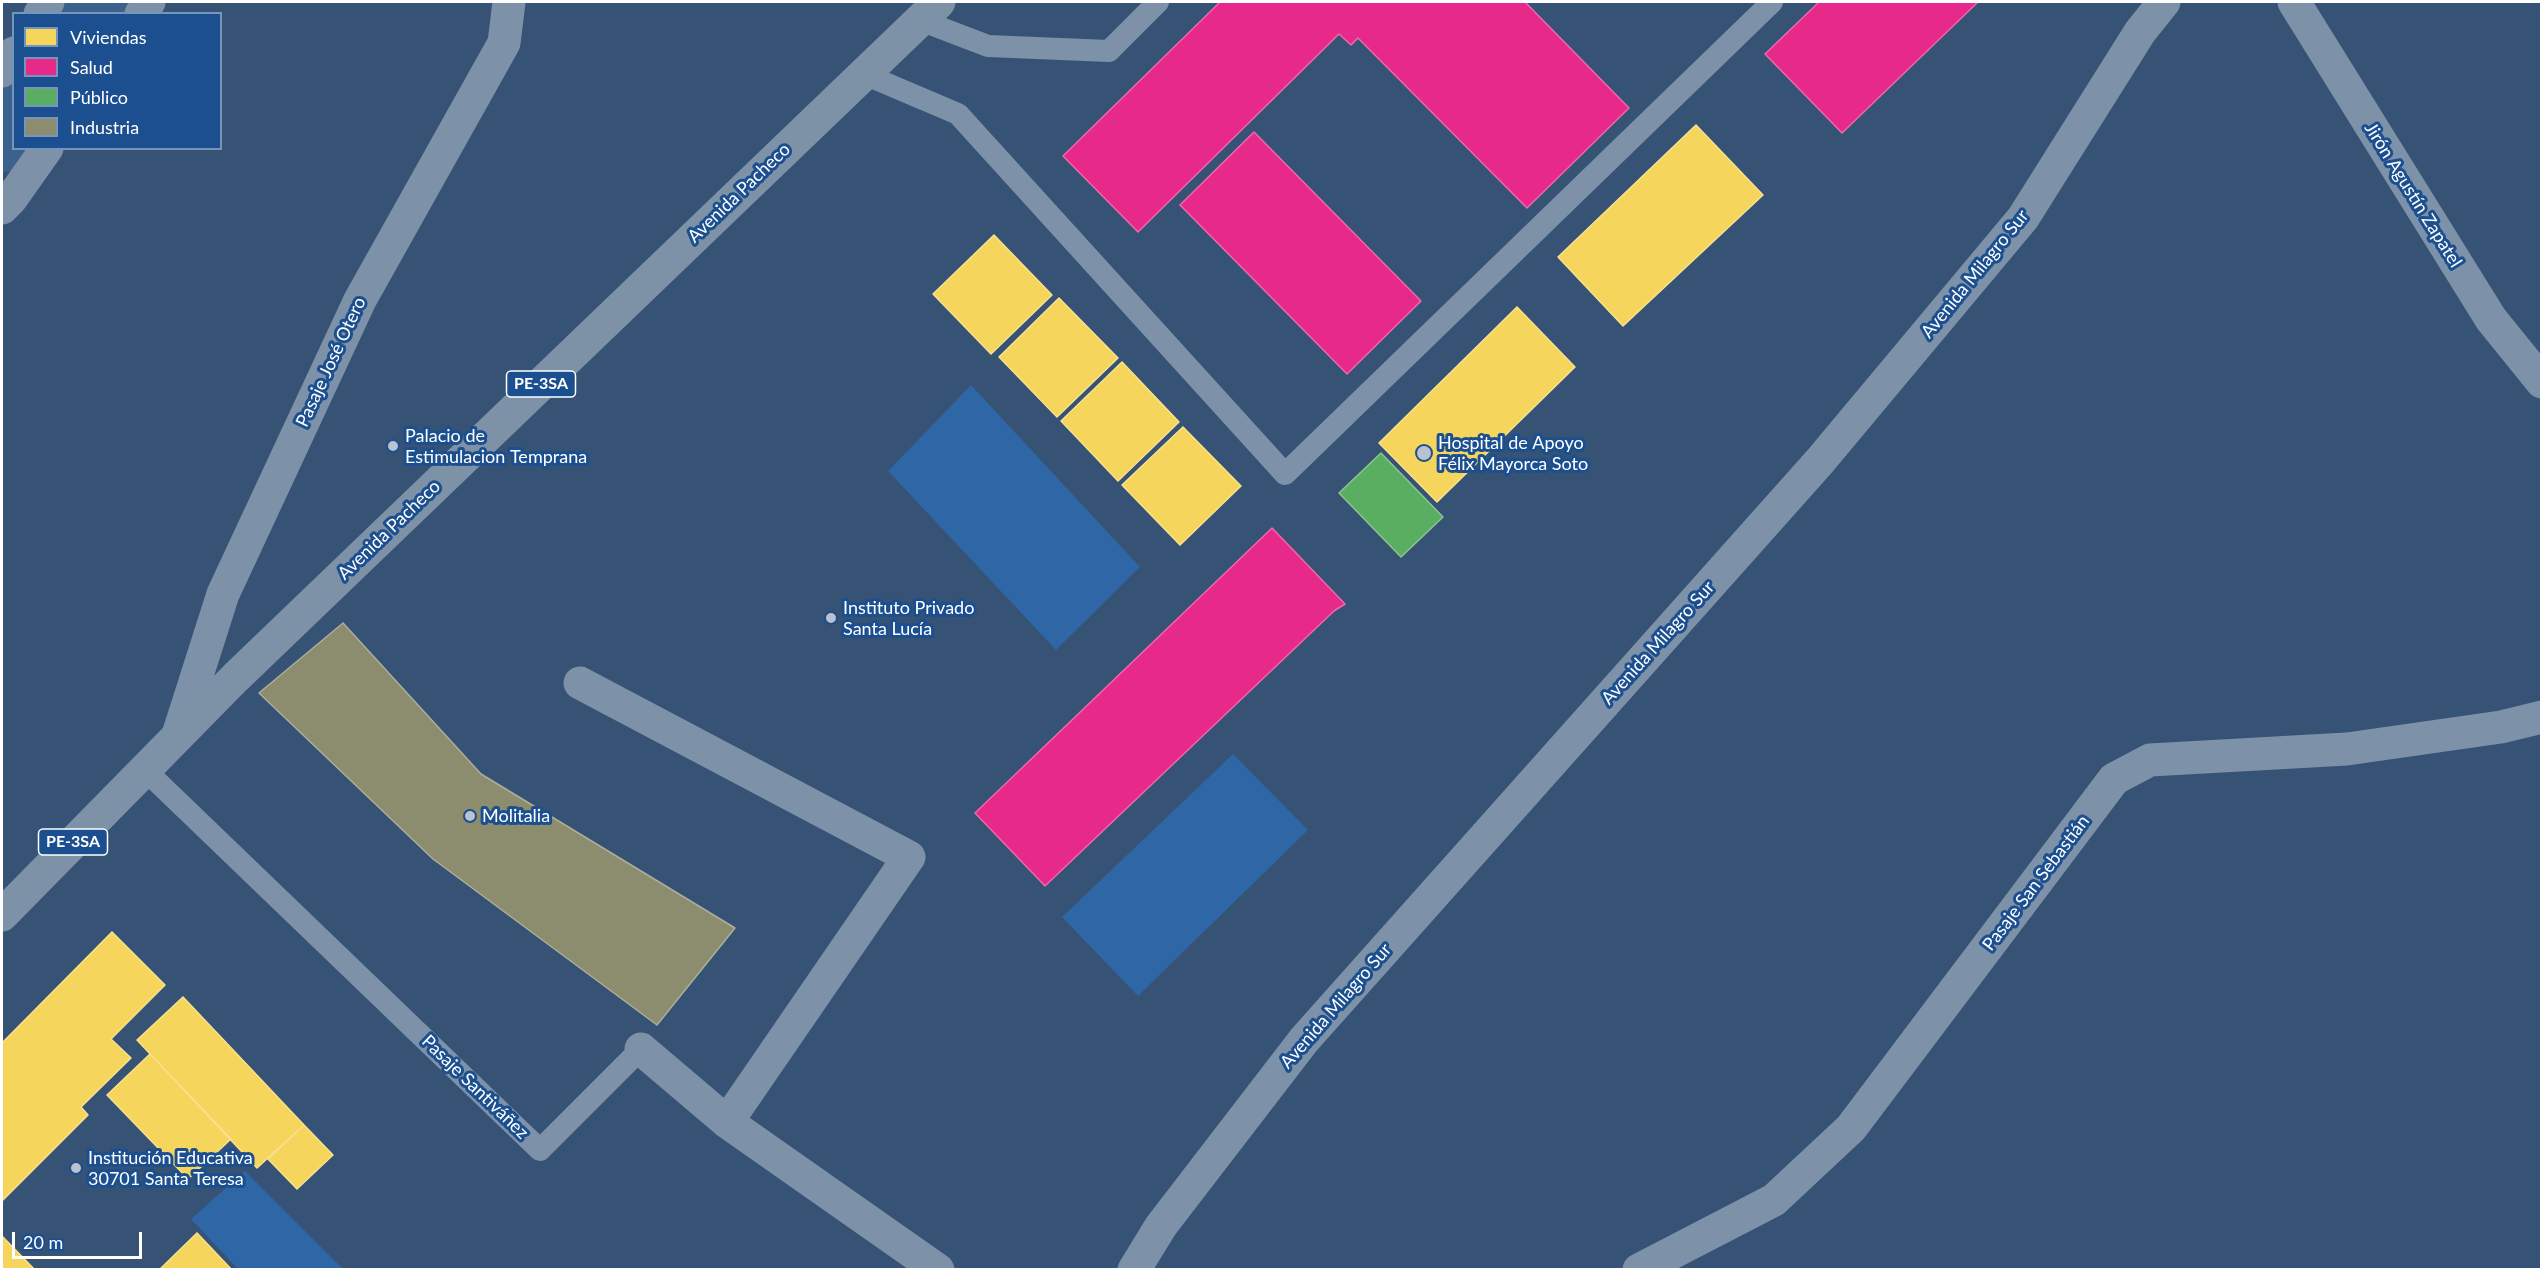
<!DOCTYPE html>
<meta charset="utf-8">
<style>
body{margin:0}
#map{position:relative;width:2543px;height:1271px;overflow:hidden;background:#365274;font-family:Lato,sans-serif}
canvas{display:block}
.frame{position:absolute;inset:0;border:3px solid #fff;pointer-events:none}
.legend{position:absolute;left:12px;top:12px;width:210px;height:138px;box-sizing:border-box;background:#1b4f8f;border:2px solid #7695bc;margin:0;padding:8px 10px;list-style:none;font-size:18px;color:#fff}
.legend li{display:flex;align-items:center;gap:12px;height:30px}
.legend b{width:30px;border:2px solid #7695bc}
.scale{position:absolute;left:12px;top:1232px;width:130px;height:27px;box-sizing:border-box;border:3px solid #fff;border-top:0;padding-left:8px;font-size:18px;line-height:21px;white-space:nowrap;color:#fff;-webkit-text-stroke:4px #1b4f8f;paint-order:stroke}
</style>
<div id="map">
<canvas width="2543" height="1271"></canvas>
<div class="frame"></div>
<ul class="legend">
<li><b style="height:16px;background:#f6d55c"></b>Viviendas</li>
<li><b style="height:16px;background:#e7298a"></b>Salud</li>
<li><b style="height:16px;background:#5aae61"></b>Público</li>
<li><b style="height:16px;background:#8c8c6e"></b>Industria</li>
</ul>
<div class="scale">20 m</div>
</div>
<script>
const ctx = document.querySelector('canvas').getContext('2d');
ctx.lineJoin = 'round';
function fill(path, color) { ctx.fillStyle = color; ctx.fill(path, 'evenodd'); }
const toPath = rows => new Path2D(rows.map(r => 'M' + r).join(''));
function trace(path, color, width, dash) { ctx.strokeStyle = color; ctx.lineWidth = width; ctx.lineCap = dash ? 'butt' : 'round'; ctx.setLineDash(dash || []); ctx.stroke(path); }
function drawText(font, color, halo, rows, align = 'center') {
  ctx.font = font + ' Lato,sans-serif'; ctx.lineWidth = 6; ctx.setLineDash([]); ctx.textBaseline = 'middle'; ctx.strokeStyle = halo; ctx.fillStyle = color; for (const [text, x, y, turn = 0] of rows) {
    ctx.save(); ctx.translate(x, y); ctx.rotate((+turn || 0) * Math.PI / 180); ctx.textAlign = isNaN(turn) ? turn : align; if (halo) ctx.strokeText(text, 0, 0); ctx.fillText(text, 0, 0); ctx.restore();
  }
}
const green = toPath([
 [971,385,1140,567,1056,650,888,471],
 [1233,754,1308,830,1138,996,1062,917],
 [245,1171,343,1269,238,1269,191,1219]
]);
const homes = toPath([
 [1696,125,1763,195,1623,326,1558,257,1696,125],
 [994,235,1052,295,991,354,933,294,994,235],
 [1059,298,1118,358,1057,417,999,357,1059,298],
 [1517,307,1575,367,1437,502,1379,443,1517,307],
 [1122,362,1179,422,1118,481,1061,421,1122,362],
 [1183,427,1241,486,1180,545,1122,485,1183,427],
 [112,932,165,985,111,1039,131,1058,81,1107,88,1115,2,1201,2,1043,112,932],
 [183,997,304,1125,257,1168,137,1040,183,997],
 [150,1054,231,1139,188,1179,107,1095,150,1054],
 [304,1125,333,1155,297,1189,268,1159,304,1125],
 [197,1233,232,1270,159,1270,197,1233],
 [2,1236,35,1270,2,1270,2,1236]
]);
const health = toPath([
 [1220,2,1525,2,1629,108,1527,208,1358,38,1351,45,1339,34,1138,232,1063,156,1220,2],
 [1819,2,1978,2,1842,133,1765,54,1819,2],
 [1254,132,1421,301,1347,374,1180,205,1254,132],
 [1272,528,1345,604,1334,611,1045,886,975,813,1272,528]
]);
const public = toPath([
 [1381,453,1443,517,1401,557,1339,493,1381,453]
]);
const industry = toPath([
 [343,623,481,774,735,928,657,1025,433,859,259,693,343,623]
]);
const river = toPath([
 [86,14,94,2],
 [2,133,14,116]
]);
const lane = toPath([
 [920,20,988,46,1109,51,1158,2],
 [864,74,958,114,1285,474,1772,2],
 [144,769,540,1150,641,1049]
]);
const street = toPath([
 [2294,2,2491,319,2542,382],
 [40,14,48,2],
 [141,14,149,2],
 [2,71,14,53],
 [2,208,11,199,47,148],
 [580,683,909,857,727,1122],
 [178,735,223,594,360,300,504,43,509,2],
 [641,1049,727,1122,938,1270],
 [1134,1270,1161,1226,1304,1040,1820,461,2023,218,2140,32,2164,2],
 [1639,1270,1774,1200,1851,1128,2114,779,2150,760,2347,749,2501,727,2542,717]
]);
const highway = toPath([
 [2,915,235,678,939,2]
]);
const markers = [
 [393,446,6,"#b9c2ce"],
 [1424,453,8,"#b9c2ce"],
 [831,618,6,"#b9c2ce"],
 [470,816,6,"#b9c2ce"],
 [76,1168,6,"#b9c2ce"]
];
const shields = [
 [541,384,69],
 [73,842,69]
];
const shieldNames = [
 ["PE-3SA",541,384],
 ["PE-3SA",73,842]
];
const streetNames = [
 ["Avenida Pacheco",739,193,-44],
 ["Jirón Agustín Zapatel",2413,195,58],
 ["Avenida Milagro Sur",1975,274,-51],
 ["Pasaje José Otero",331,362,-65],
 ["Avenida Pacheco",389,530,-44],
 ["Avenida Milagro Sur",1658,643,-48],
 ["Pasaje San Sebastián",2036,883,-53],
 ["Avenida Milagro Sur",1336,1006,-49],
 ["Pasaje Santiváñez",475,1087,44]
];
const poiNames = [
 ["Palacio de",405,436],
 ["Estimulacion Temprana",405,457],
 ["Hospital de Apoyo",1438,443],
 ["Félix Mayorca Soto",1438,464],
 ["Instituto Privado",843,608],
 ["Santa Lucía",843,629],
 ["Molitalia",482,816],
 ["Institución Educativa",88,1158],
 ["30701 Santa Teresa",88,1179]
];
fill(green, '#2f66a5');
fill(homes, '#f6d55c');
trace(homes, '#f9e28d', 1.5);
fill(health, '#e7298a');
trace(health, '#ee69ad', 1.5);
fill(public, '#5aae61');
trace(public, '#8cc690', 1.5);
fill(industry, '#8c8c6e');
trace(industry, '#aeae9a', 1.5);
trace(river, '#3b618d', 78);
trace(lane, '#7d92a8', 22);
trace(street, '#7d92a8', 33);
trace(highway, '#7e92a7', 33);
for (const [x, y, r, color] of markers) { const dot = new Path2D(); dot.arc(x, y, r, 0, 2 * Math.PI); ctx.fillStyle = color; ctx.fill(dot); trace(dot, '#1b4f8f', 2); }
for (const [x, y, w] of shields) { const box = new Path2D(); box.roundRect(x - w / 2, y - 13, w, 26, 4.5); ctx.fillStyle = '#1b4f8f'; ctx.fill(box); trace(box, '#fff', 1.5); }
drawText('bold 16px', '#fff', null, shieldNames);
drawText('18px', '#fff', '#1b4f8f', streetNames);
drawText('18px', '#fff', '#1b4f8f', poiNames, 'left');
</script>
